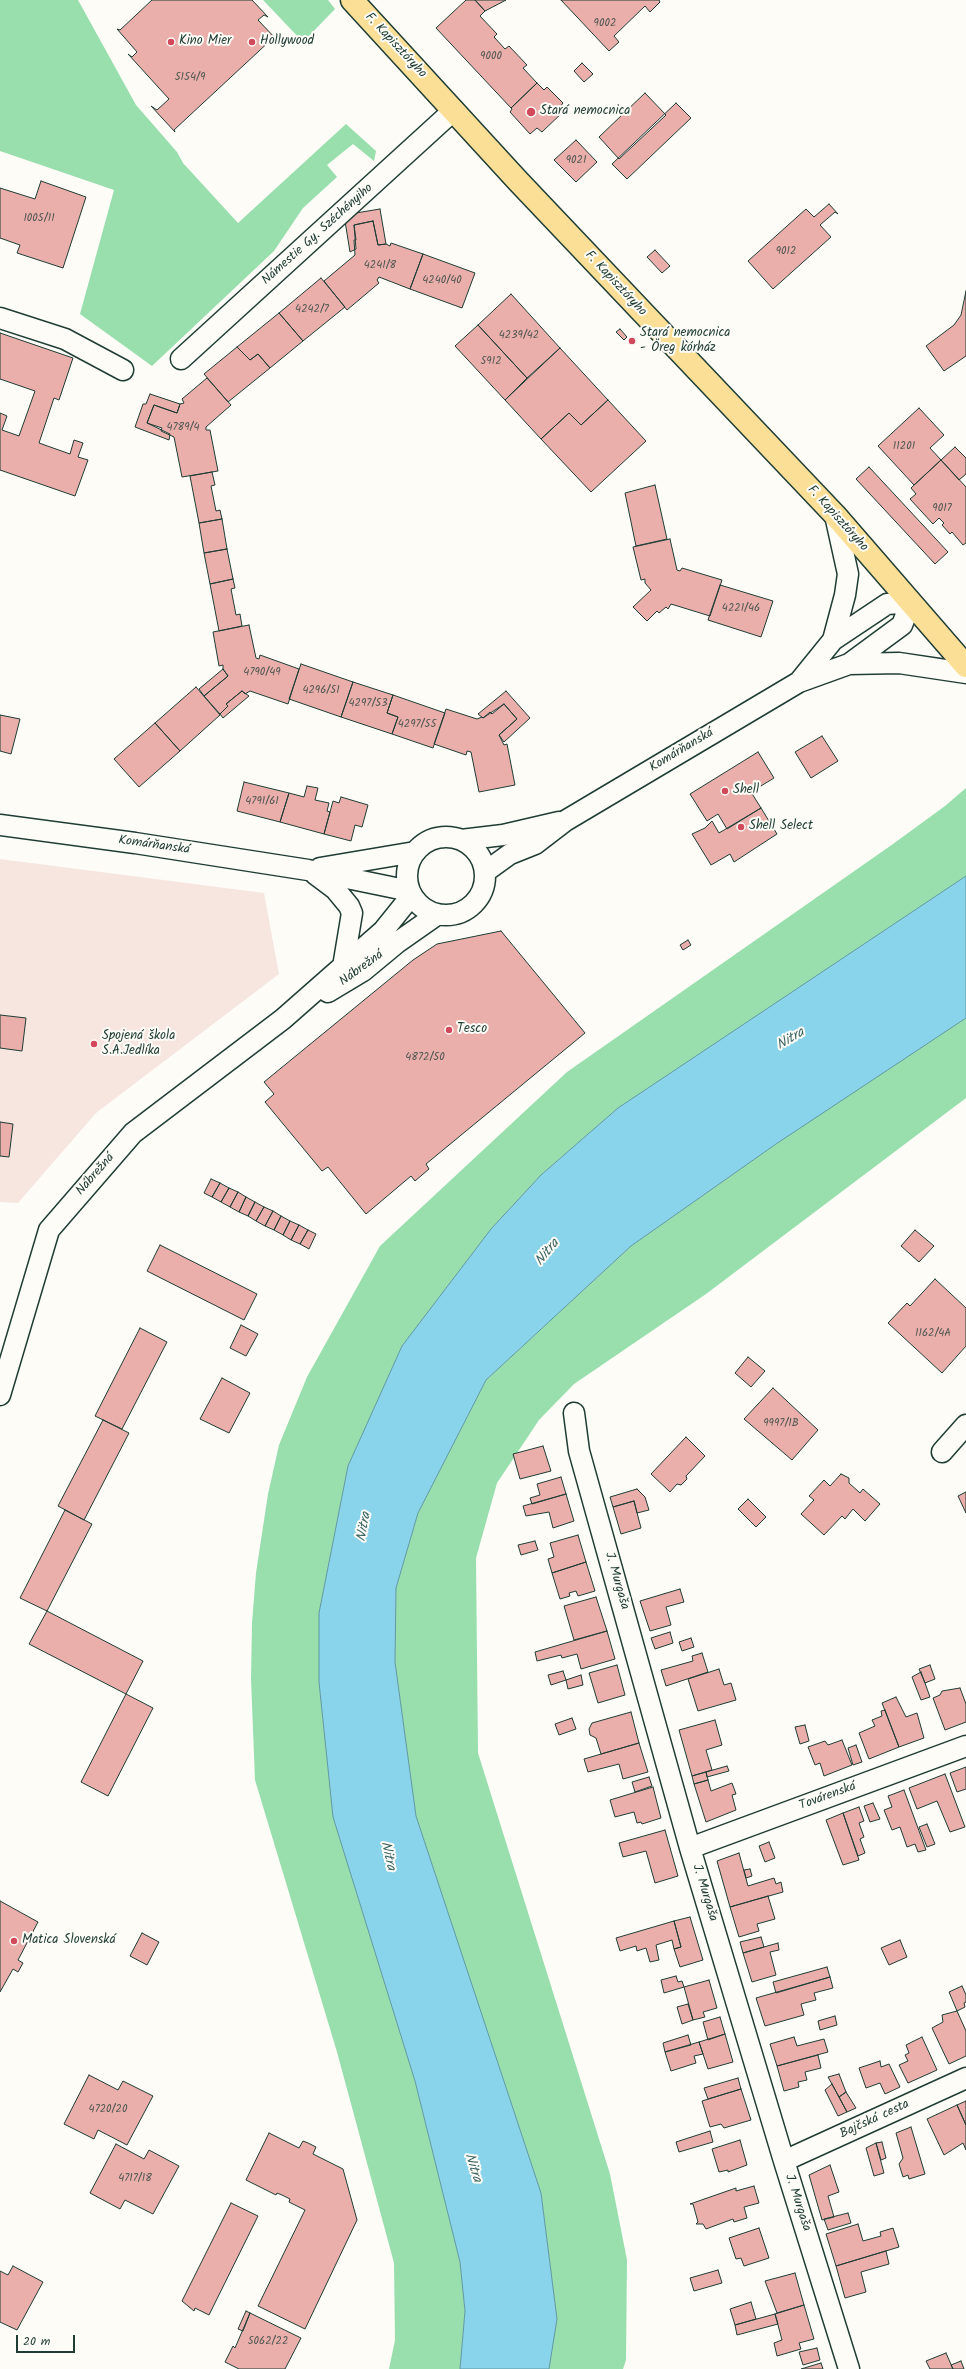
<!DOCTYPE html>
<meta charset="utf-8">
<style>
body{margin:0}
#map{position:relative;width:966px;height:2369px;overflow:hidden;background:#fdfcf7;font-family:Kalam,sans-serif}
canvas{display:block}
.scale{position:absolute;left:16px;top:2335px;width:59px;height:18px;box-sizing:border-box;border:2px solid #1f3d34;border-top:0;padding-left:5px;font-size:12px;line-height:14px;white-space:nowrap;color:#1f3d34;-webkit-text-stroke:3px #fdfcf7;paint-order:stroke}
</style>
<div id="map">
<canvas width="966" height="2369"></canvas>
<div class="scale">20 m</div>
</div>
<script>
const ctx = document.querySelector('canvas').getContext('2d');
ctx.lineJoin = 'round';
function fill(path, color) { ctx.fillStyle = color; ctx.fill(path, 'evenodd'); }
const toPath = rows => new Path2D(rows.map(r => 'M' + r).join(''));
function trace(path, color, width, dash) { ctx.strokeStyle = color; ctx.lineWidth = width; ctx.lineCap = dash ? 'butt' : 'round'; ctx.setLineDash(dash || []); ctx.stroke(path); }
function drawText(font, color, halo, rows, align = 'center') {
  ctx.font = font + ' Kalam,sans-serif'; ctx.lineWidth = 4; ctx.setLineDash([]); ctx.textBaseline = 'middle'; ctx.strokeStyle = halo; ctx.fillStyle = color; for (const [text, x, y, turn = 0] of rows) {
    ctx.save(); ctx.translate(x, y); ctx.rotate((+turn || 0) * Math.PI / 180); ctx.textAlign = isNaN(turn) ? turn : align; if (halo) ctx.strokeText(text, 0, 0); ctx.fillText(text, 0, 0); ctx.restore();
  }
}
const built = toPath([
 [0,859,264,893,279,974,96,1113,18,1203,0,1202]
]);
const green = toPath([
 [0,0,78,0,136,105,177,152,183,163,238,223,346,124,376,151,374,161,353,144,327,165,337,177,303,208,274,251,152,366,80,314,114,190,0,151],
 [263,0,328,0,335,9,303,42],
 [966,788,966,876,618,1108,541,1175,491,1229,402,1346,348,1466,319,1613,319,1682,333,1817,415,2081,460,2262,465,2311,460,2369,389,2369,395,2340,394,2263,337,2052,255,1780,251,1679,252,1623,256,1573,268,1494,279,1445,307,1377,380,1246,567,1072,893,844,945,806],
 [966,1018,966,1098,706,1294,574,1384,539,1420,497,1483,476,1558,478,1753,610,2174,627,2260,626,2360,623,2369,549,2369,557,2319,541,2193,416,1816,395,1662,396,1588,418,1513,486,1380,631,1246,776,1144]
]);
const water = toPath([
 [966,876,966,1018,776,1144,631,1246,486,1380,418,1513,396,1588,395,1662,416,1816,541,2193,557,2319,549,2369,460,2369,465,2311,460,2262,415,2081,333,1817,319,1682,319,1613,348,1466,402,1346,491,1229,541,1175,618,1108,966,876]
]);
const building = toPath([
 [152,0,252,0,268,17,264,15,258,20,276,39,273,38,174,130,175,132,151,106,157,110,169,99,128,54,132,57,137,52,117,29,120,30,152,0],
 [466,0,475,0,485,11,480,16,497,34,494,37,505,49,509,46,527,65,523,68,537,83,511,108,436,28,466,0],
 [475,0,506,0,485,11,475,0],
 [561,0,659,0,660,2,650,12,645,6,614,36,619,42,609,51,561,0],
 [582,63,593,74,584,82,574,71,582,63],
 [537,83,544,90,547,87,563,103,560,107,564,111,542,132,537,128,530,134,510,112,512,109,511,108,537,83],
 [645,93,666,115,619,159,599,137,645,93],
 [676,103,691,118,627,179,612,164,676,103],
 [576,140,597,162,576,182,554,160,576,140],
 [41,181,86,197,63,268,17,253,20,245,0,238,0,188,35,199,41,181],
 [829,204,838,214,835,212,820,225,831,237,773,289,748,261,806,209,814,217,829,204],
 [380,209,386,244,378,245,373,221,354,225,356,249,350,252,344,215,380,209],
 [373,221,378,245,386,244,390,246,391,243,423,254,410,289,379,277,377,280,379,283,347,310,324,281,355,255,354,240,356,240,354,225,373,221],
 [655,250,670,266,662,273,647,257,655,250],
 [423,254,475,273,462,308,410,289,423,254],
 [321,278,345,307,303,341,279,313,321,278],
 [966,291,966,356,944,371,926,346,954,325,961,315,966,291],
 [511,294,560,348,527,378,478,325,511,294],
 [279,313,303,341,270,368,258,354,250,360,237,347,279,313],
 [478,325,527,378,505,400,455,346,478,325],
 [620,329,627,337,624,340,616,332,620,329],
 [0,333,73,358,59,400,54,398,39,443,70,454,74,440,83,443,78,457,88,460,75,496,0,470,0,413,7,416,2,430,19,436,35,391,0,379,0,333],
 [237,347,250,360,258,354,270,368,228,402,204,374,237,347],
 [560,348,608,400,581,425,569,413,541,439,505,400,560,348],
 [207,378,231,405,206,427,206,430,210,430,218,471,182,477,174,437,161,431,162,428,147,423,154,405,177,413,180,404,184,403,182,399,207,378],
 [150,394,180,404,177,413,154,405,147,423,170,434,169,440,135,427,143,404,146,404,150,394],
 [608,400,646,441,591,492,541,439,569,413,581,425,608,400],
 [919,408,944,435,930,448,941,460,914,485,878,446,919,408],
 [955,447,966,458,966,474,959,480,941,460,955,447],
 [941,460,966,487,966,543,963,545,952,532,950,534,942,525,944,523,939,518,933,524,910,499,916,494,911,488,941,460],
 [869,467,948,552,935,564,856,479,869,467],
 [212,472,215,485,211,486,216,511,220,510,222,519,199,523,190,476,212,472],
 [655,485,667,539,636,546,625,493,655,485],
 [222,519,227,549,204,553,199,523,222,519],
 [670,539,677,570,680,571,682,568,722,580,710,616,671,604,668,609,666,607,659,613,657,611,647,621,633,607,651,590,645,583,645,579,641,580,633,547,670,539],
 [227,549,233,579,210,584,204,553,227,549],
 [233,579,235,588,231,589,236,615,240,614,242,626,219,631,210,584,233,579],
 [720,585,773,601,761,637,708,620,720,585],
 [249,625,256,658,259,659,260,655,299,669,288,704,250,691,245,694,242,691,226,704,228,706,220,714,204,696,228,676,223,669,223,665,219,666,213,632,249,625],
 [301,664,353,682,341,717,289,699,301,664],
 [223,669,228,676,204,696,199,689,223,669],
 [353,682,393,695,387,713,398,717,392,734,341,717,353,682],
 [196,687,220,715,180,751,155,723,196,687],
 [242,691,249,696,223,718,220,714,228,706,226,704,242,691],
 [506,691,530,718,504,742,499,735,517,719,504,704,483,718,478,714,506,691],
 [393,695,445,713,433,748,392,734,398,717,387,713,393,695],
 [504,704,517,719,499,735,504,745,507,744,515,785,479,792,471,752,467,751,466,755,434,744,446,709,477,719,482,717,483,718,490,712,492,714,504,704],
 [0,715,20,719,11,754,0,751,0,715],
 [155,723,180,751,139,787,114,759,155,723],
 [822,736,838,761,811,778,795,752,822,736],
 [758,752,774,778,751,792,761,808,727,829,718,814,707,821,690,794,758,752],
 [244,782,289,793,280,822,237,811,244,782],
 [307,786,318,788,315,800,329,803,327,811,330,812,324,834,280,822,289,793,304,797,307,786],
 [341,797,368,805,362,827,355,825,351,841,324,834,333,801,339,803,341,797],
 [761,808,777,834,734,862,730,854,711,865,692,834,705,828,712,821,719,833,761,808],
 [501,931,585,1033,426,1164,429,1169,415,1181,411,1176,366,1214,328,1167,322,1171,265,1102,274,1094,264,1082,413,960,437,944,501,931],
 [688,940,691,945,683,950,680,945,688,940],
 [0,1015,26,1018,22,1051,0,1048,0,1015],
 [0,1122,13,1124,9,1157,0,1156,0,1122],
 [211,1179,220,1183,212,1197,204,1193,211,1179],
 [220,1183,229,1188,221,1202,212,1197,220,1183],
 [229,1188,238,1192,230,1207,221,1202,229,1188],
 [238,1192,246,1197,239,1212,230,1207,238,1192],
 [246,1197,255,1202,248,1216,239,1212,246,1197],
 [255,1202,264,1207,256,1221,248,1216,255,1202],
 [264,1207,273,1211,265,1226,256,1221,264,1207],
 [273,1211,281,1216,274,1230,265,1226,273,1211],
 [281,1216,290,1221,283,1235,274,1230,281,1216],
 [290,1221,299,1225,291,1240,283,1235,290,1221],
 [299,1225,308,1230,300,1244,291,1240,299,1225],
 [308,1230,316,1234,309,1249,300,1244,308,1230],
 [915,1230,934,1246,919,1262,901,1246,915,1230],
 [160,1245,257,1294,244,1320,147,1271,160,1245],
 [935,1279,966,1308,966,1346,942,1373,888,1323,907,1303,910,1306,935,1279],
 [241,1325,258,1334,246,1356,230,1348,241,1325],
 [140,1328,167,1342,122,1429,95,1416,140,1328],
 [748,1357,765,1371,751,1387,735,1373,748,1357],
 [222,1378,250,1393,229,1433,200,1419,222,1378],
 [773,1388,818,1430,792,1460,744,1419,773,1388],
 [103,1420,129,1433,84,1520,58,1506,103,1420],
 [686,1437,705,1456,686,1476,687,1479,681,1485,677,1484,670,1492,651,1474,686,1437],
 [543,1446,551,1471,520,1479,513,1454,543,1446],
 [841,1474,849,1478,849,1483,860,1493,863,1489,880,1504,865,1521,853,1509,845,1519,842,1516,824,1535,801,1514,814,1500,809,1496,824,1480,830,1486,841,1474],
 [561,1477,566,1494,532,1504,530,1498,540,1495,537,1484,561,1477],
 [637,1489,645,1497,649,1510,637,1513,634,1501,613,1507,610,1497,637,1489],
 [966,1492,966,1513,958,1496,966,1492],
 [566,1494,574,1521,553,1528,549,1512,526,1516,523,1506,566,1494],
 [748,1499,766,1517,756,1527,738,1509,748,1499],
 [634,1501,641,1528,621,1534,613,1507,634,1501],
 [65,1510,92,1524,47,1611,20,1598,65,1510],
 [578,1535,586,1562,552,1573,548,1559,554,1557,550,1543,578,1535],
 [535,1541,538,1550,521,1555,518,1545,535,1541],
 [586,1562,595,1591,578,1596,576,1591,569,1593,570,1596,560,1599,552,1573,586,1562],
 [680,1589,684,1602,666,1607,671,1625,650,1631,640,1601,680,1589],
 [596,1597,607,1631,574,1640,564,1606,596,1597],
 [47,1611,143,1661,126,1694,29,1644,47,1611],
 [607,1631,615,1659,581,1669,577,1654,562,1658,561,1655,537,1661,535,1652,607,1631],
 [670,1632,673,1643,655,1649,651,1638,670,1632],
 [691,1638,694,1647,682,1651,679,1642,691,1638],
 [702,1653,708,1672,666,1686,661,1670,693,1661,692,1656,702,1653],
 [617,1665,625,1695,598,1703,589,1673,617,1665],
 [930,1665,935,1679,925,1683,919,1669,930,1665],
 [719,1669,724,1685,731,1683,736,1700,698,1711,688,1679,719,1669],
 [563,1671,566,1680,551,1685,548,1675,563,1671],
 [921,1672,930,1697,921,1700,912,1677,921,1672],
 [581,1675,583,1685,568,1689,566,1680,581,1675],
 [960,1688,966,1704,966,1722,945,1730,933,1698,940,1695,942,1691,960,1688],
 [126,1694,153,1708,108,1796,81,1782,126,1694],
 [896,1697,906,1717,917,1713,924,1738,899,1747,882,1703,896,1697],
 [885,1710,899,1747,869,1759,859,1733,875,1726,872,1720,882,1716,881,1711,885,1710],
 [631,1712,639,1743,601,1754,596,1738,590,1735,589,1729,592,1723,631,1712],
 [572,1718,576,1729,559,1735,555,1724,572,1718],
 [715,1720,722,1745,706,1750,712,1770,692,1776,679,1730,715,1720],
 [805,1725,809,1741,800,1744,795,1727,805,1725],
 [842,1740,852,1765,824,1776,820,1763,815,1765,808,1747,825,1741,828,1745,842,1740],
 [639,1743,648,1772,623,1779,619,1764,588,1772,584,1759,639,1743],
 [856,1745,862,1762,853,1765,848,1748,856,1745],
 [727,1766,729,1771,707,1777,706,1772,727,1766],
 [966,1767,966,1789,957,1792,950,1773,966,1767],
 [706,1772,708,1780,694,1784,692,1776,706,1772],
 [945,1774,965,1827,950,1832,937,1801,917,1809,909,1788,945,1774],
 [649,1777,652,1786,635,1792,632,1782,649,1777],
 [708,1780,711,1791,732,1783,736,1794,732,1795,736,1810,706,1822,694,1784,708,1780],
 [653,1787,661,1818,642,1824,641,1822,637,1823,634,1812,615,1817,610,1800,653,1787],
 [904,1790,926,1850,918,1852,915,1844,907,1847,900,1827,892,1830,884,1810,892,1807,888,1796,904,1790],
 [873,1803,880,1819,870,1822,864,1806,873,1803],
 [859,1807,864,1821,859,1823,864,1837,860,1839,865,1853,858,1856,843,1813,859,1807],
 [843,1813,859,1860,843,1865,826,1820,843,1813],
 [927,1824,935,1844,927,1847,919,1827,927,1824],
 [665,1830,678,1876,655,1883,646,1851,623,1857,619,1843,665,1830],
 [769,1842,775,1858,765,1862,759,1846,769,1842],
 [739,1853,748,1886,774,1878,776,1884,781,1882,783,1892,730,1907,717,1861,739,1853],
 [750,1869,752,1876,746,1878,744,1870,750,1869],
 [768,1896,775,1919,757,1924,759,1931,739,1937,730,1907,768,1896],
 [0,1901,38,1922,18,1960,23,1963,18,1972,13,1969,0,1992,0,1901],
 [690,1917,703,1960,680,1967,674,1949,681,1947,674,1921,690,1917],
 [674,1921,681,1947,674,1949,672,1940,656,1945,659,1960,650,1962,646,1948,637,1951,636,1946,620,1951,616,1938,674,1921],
 [142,1933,159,1942,147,1965,130,1956,142,1933],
 [761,1937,764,1947,743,1953,740,1942,761,1937],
 [900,1940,907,1957,889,1965,881,1948,900,1940],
 [778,1943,779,1950,770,1952,776,1975,752,1982,743,1953,778,1943],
 [827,1967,830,1977,776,1993,773,1982,827,1967],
 [676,1976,678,1982,682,1981,684,1987,664,1993,661,1980,676,1976],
 [830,1977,833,1988,814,1993,816,2000,801,2004,804,2015,765,2026,756,1998,830,1977],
 [709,1980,717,2008,703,2012,705,2017,693,2020,684,1987,709,1980],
 [962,1986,966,1995,966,2002,964,2003,965,2007,957,2011,949,1992,962,1986],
 [688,2004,693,2020,682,2024,677,2007,688,2004],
 [957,2011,966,2031,966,2056,949,2064,932,2028,943,2022,942,2015,957,2011],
 [835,2016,837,2025,820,2030,818,2021,835,2016],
 [720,2017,725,2034,708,2040,703,2022,720,2017],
 [725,2034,733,2062,708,2069,699,2042,725,2034],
 [688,2035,691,2045,665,2052,663,2043,688,2035],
 [794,2037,797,2046,824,2039,828,2052,777,2066,770,2044,794,2037],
 [922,2037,937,2070,908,2083,899,2065,908,2061,905,2055,909,2053,906,2045,922,2037],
 [699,2042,703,2054,694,2056,696,2063,671,2071,665,2052,699,2042],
 [818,2055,821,2068,805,2072,807,2080,798,2082,799,2087,784,2091,777,2066,818,2055],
 [880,2061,881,2067,889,2064,900,2087,885,2094,880,2083,866,2088,859,2068,880,2061],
 [839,2074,846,2092,839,2097,828,2077,839,2074],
 [89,2075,118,2090,123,2081,153,2096,127,2145,98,2130,94,2139,64,2124,89,2075],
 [738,2078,741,2089,708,2099,704,2088,738,2078],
 [832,2084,847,2112,838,2116,825,2090,832,2084],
 [741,2089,751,2120,724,2128,721,2124,710,2127,702,2101,741,2089],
 [846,2092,856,2108,847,2112,839,2097,846,2092],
 [966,2101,966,2125,957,2105,966,2101],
 [957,2105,966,2125,966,2150,963,2143,944,2155,927,2119,957,2105],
 [911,2127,925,2174,909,2179,908,2175,903,2177,899,2164,903,2158,896,2133,911,2127],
 [710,2131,713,2142,679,2152,676,2142,710,2131],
 [269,2133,299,2148,303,2141,308,2143,316,2147,313,2154,343,2169,357,2220,305,2329,258,2306,305,2210,289,2202,290,2199,282,2195,277,2193,276,2195,246,2180,269,2133],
 [740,2140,747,2165,728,2172,728,2170,719,2172,712,2149,740,2140],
 [882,2142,886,2158,881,2160,876,2143,882,2142],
 [876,2143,884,2173,874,2176,866,2148,876,2143],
 [116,2144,144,2159,149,2150,179,2166,153,2214,125,2200,120,2209,90,2193,116,2144],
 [830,2165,839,2192,828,2196,834,2217,822,2220,809,2175,830,2165],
 [754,2186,759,2203,744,2207,747,2218,734,2222,733,2219,706,2229,703,2224,696,2224,698,2222,693,2204,690,2204,736,2188,736,2191,754,2186],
 [231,2203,258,2216,209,2315,195,2308,194,2311,182,2301,231,2203],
 [848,2213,851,2223,828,2230,824,2219,848,2213],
 [858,2224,863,2241,881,2236,880,2232,893,2228,899,2247,836,2266,826,2234,858,2224],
 [759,2228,769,2258,744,2266,741,2258,736,2259,729,2238,759,2228],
 [886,2251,889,2264,861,2272,866,2292,845,2298,836,2266,886,2251],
 [13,2266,43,2282,17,2330,0,2322,0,2271,8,2275,13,2266],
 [718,2270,722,2283,694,2291,690,2278,718,2270],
 [795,2273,804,2305,777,2313,765,2281,795,2273],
 [751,2302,756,2319,735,2325,730,2309,751,2302],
 [804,2305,814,2339,799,2343,801,2349,777,2356,774,2343,782,2340,775,2314,804,2305],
 [246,2311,250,2313,243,2331,238,2329,246,2311],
 [250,2313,301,2338,285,2369,239,2369,225,2362,233,2346,235,2348,250,2313],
 [775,2314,778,2324,737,2335,735,2325,775,2314],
 [817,2348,820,2360,803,2365,799,2352,817,2348],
 [946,2353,953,2369,930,2369,926,2361,946,2353],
 [961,2361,964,2369,953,2369,951,2365,961,2361],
 [821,2363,823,2369,801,2369,821,2363]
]);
const minor = toPath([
 [0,318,65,339,123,370],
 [181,359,454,110],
 [833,640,845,595,848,574,835,515],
 [849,664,899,663,966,673],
 [0,825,135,843,308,870,410,891],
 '407 876a39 39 0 1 1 78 0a39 39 0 1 1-78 0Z',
 [461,840,503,835,559,822],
 [320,868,415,852],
 [485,872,510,854,535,844,565,821,799,682,849,664,902,625,911,602,887,604,833,640,799,682],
 [315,874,335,889,349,906,352,913,343,967],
 [328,992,363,971,398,942,438,914],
 [0,1395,49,1230,133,1133,283,1019,383,931,412,895],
 [574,1413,579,1451,690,1848,784,2161,849,2369],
 [942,1452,966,1425],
 [690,1848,966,1746],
 [784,2161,966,2078]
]);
const primary = toPath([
 [352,0,518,181,835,515,966,666]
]);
const markers = [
 [171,42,4,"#d1495b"],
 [252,42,4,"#d1495b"],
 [531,112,5,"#d1495b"],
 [632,341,4,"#d1495b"],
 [725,791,4,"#d1495b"],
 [741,827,4,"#d1495b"],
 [449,1030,4,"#d1495b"],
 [94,1044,4,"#d1495b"],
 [14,1941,4,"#d1495b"]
];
const numberNames = [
 ["9002",605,24],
 ["9000",491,57],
 ["5154/9",190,78],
 ["9021",576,161],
 ["1005/11",39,219],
 ["9012",786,252],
 ["4241/8",380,266],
 ["4240/40",442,281],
 ["4242/7",312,310],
 ["4239/42",519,336],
 ["5912",491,362],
 ["4789/4",183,428],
 ["11201",904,447],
 ["9017",942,509],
 ["4221/46",741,609],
 ["4790/49",262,673],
 ["4296/51",321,691],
 ["4297/53",368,704],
 ["4297/55",417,725],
 ["4791/61",262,802],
 ["4872/50",425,1058],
 ["1162/4A",933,1334],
 ["9997/1B",781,1424],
 ["4720/20",108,2110],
 ["4717/18",135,2179],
 ["5062/22",268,2342]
];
const poiNames = [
 ["Kino Mier",179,42],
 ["Hollywood",260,42],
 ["Stará nemocnica",540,112],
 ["Stará nemocnica",640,334],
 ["- Öreg kórház",640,349],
 ["Shell",733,791],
 ["Shell Select",749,827],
 ["Tesco",457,1030],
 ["Spojená škola",102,1037],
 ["S.A.Jedlíka",102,1052],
 ["Matica Slovenská",22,1941]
];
const streetNames = [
 ["F. Kapisztóryho",395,46,47],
 ["Námestie Gy. Széchényiho",318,235,-42],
 ["F. Kapisztóryho",615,284,47],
 ["F. Kapisztóryho",837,519,48],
 ["Komárňanská",682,751,-31],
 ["Komárňanská",154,846,8],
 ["Nábrežná",362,969,-36],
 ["Nábrežná",96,1175,-49],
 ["J. Murgaša",616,1581,74],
 ["Továrenská",828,1797,-20],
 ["J. Murgaša",704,1893,73],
 ["Bajčská cesta",875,2120,-25],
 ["J. Murgaša",797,2203,72]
];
const waterNames = [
 ["Nitra",791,1040,-31],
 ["Nitra",548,1253,-51],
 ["Nitra",365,1527,-80],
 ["Nitra",387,1856,77],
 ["Nitra",472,2168,72]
];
fill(built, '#f7e5e0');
fill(green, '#98dfad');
fill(water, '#89d4ea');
trace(water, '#5f98a1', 1);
fill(building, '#eaaeab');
trace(building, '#1f3d34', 1);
trace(minor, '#1f3d34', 23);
trace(primary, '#1f3d34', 25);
trace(minor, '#fdfcf7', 20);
trace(primary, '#fbdf96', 22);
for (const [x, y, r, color] of markers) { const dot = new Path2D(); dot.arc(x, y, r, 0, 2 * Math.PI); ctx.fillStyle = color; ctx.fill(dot); trace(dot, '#fdfcf7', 1.5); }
drawText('11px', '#525952', null, numberNames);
drawText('13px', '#1f3d34', '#fdfcf7', poiNames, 'left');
drawText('13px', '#1f3d34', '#fdfcf7', streetNames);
drawText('italic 14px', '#3a6362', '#fdfcf7', waterNames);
</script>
